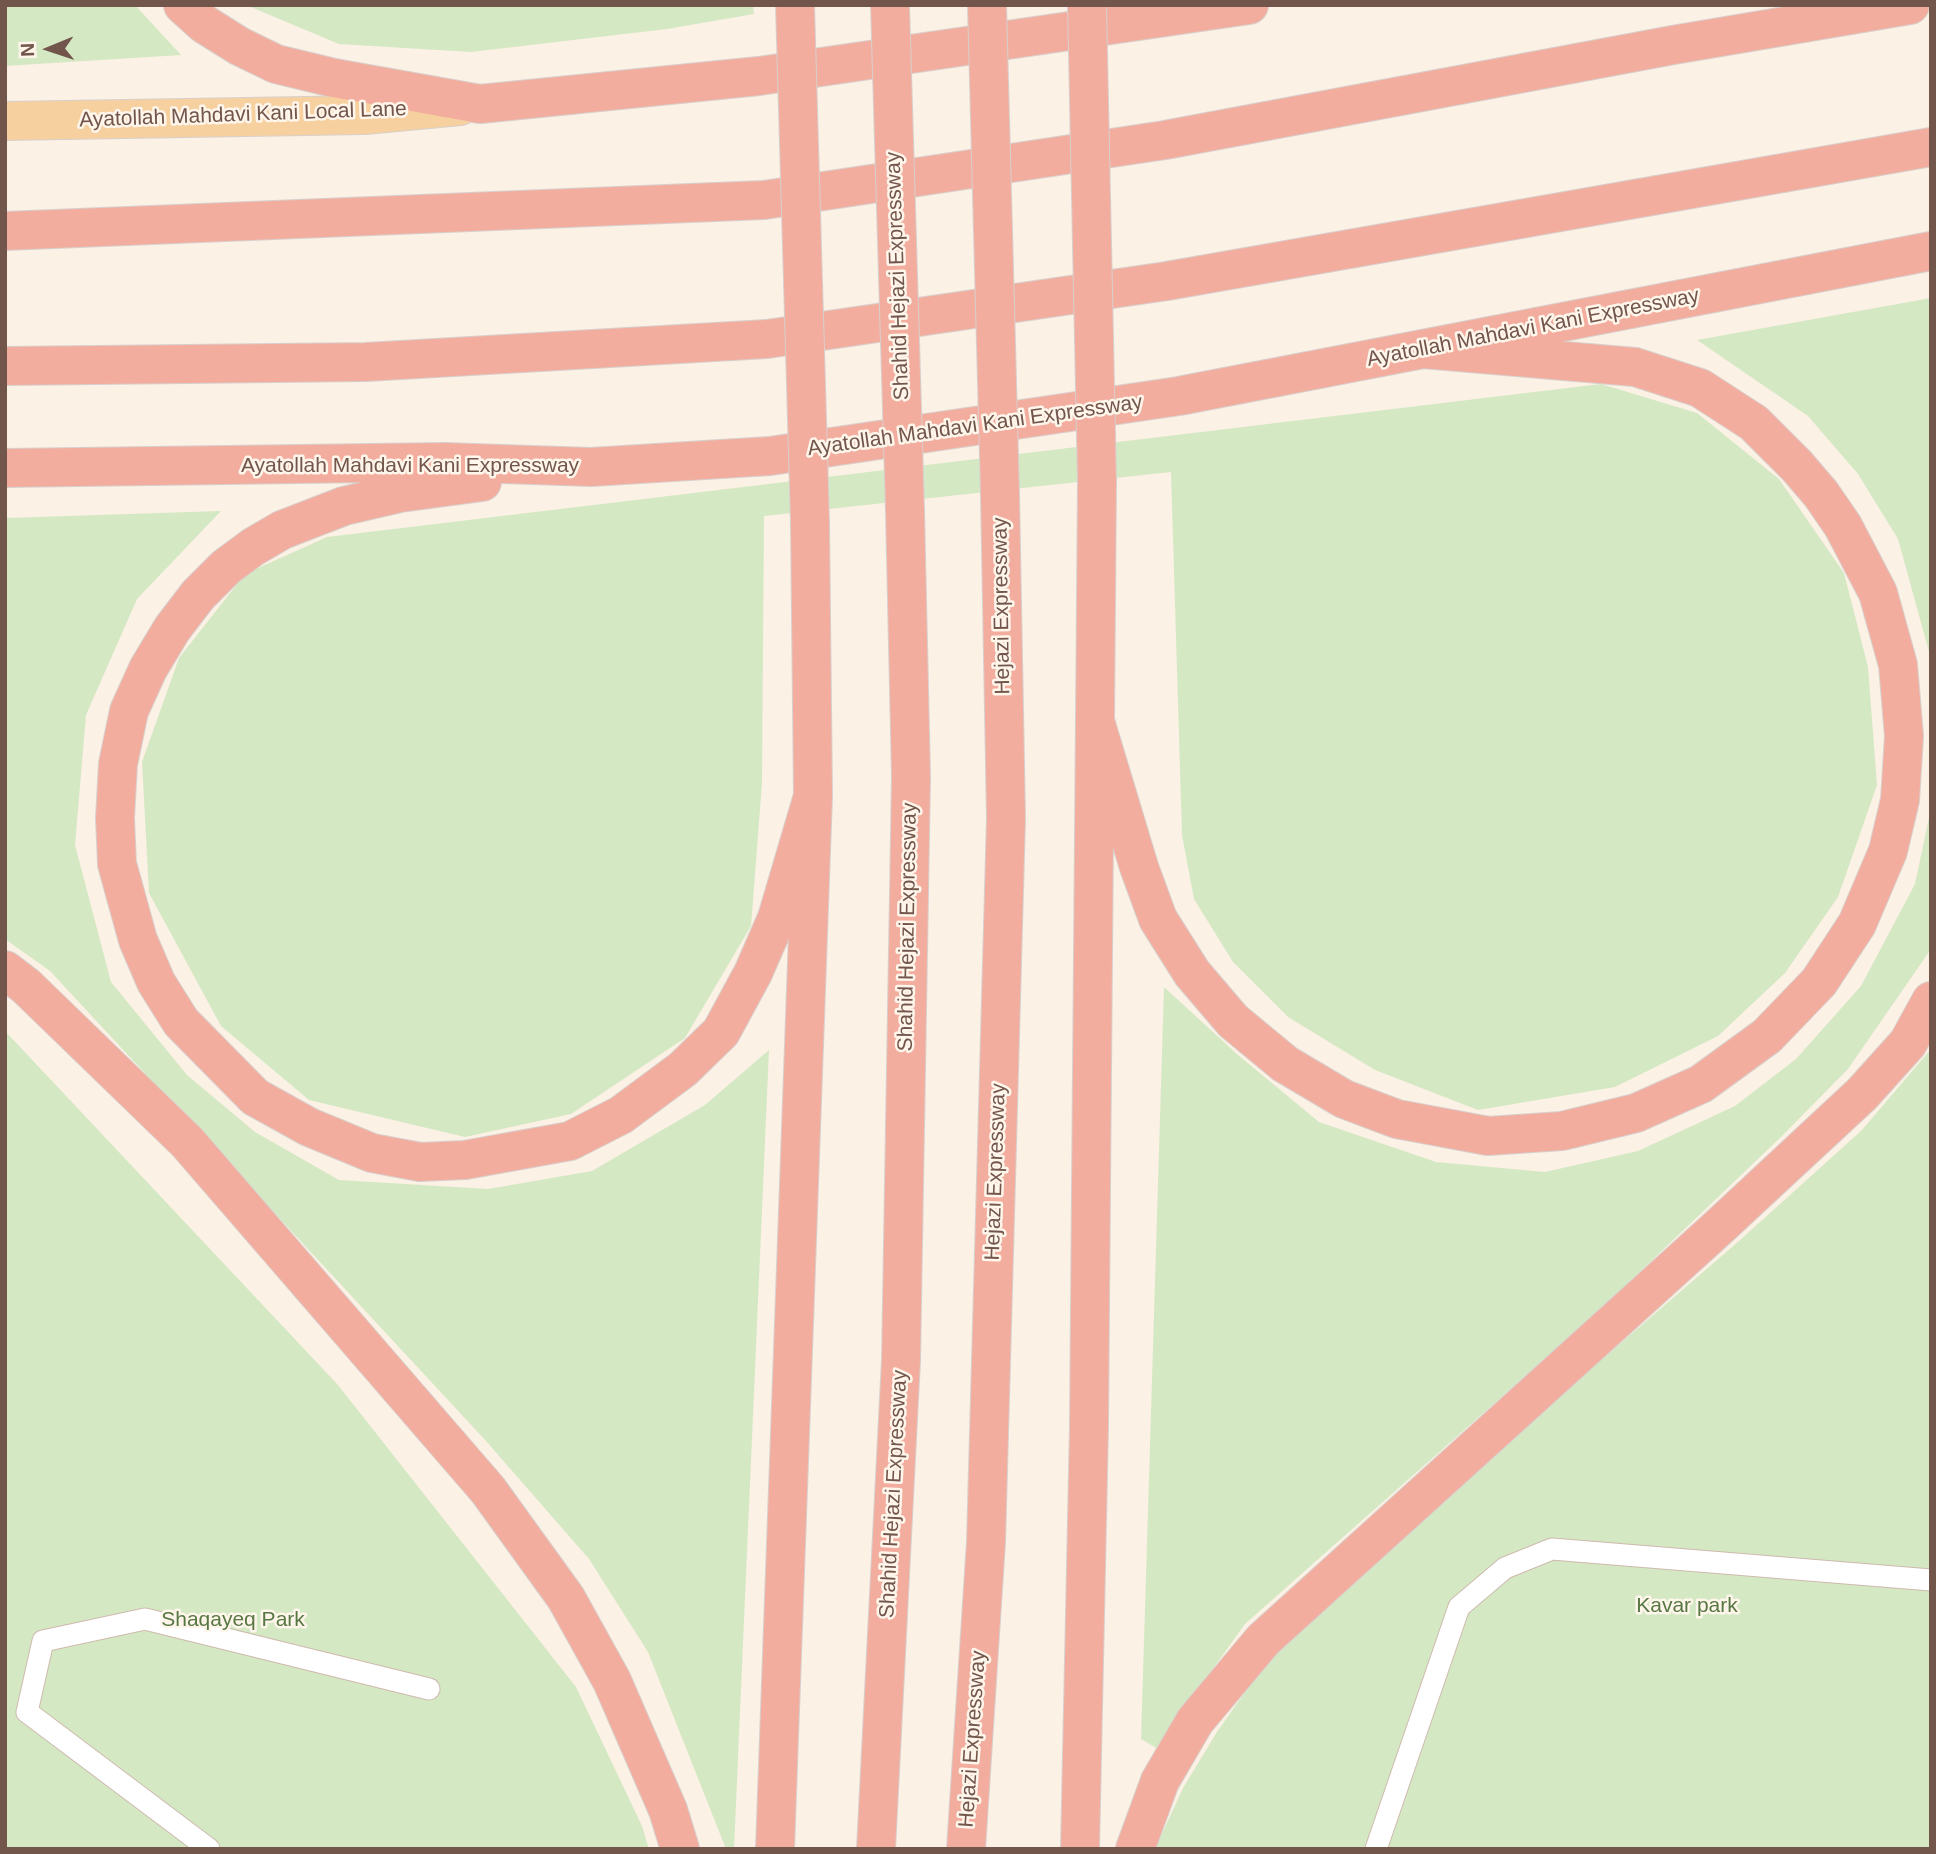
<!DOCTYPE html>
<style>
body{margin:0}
#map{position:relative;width:1936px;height:1854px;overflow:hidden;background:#fbf1e5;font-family:Helvetica,sans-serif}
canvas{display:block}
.frame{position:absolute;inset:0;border:7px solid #73564b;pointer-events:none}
.north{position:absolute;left:14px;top:14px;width:70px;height:70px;-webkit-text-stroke:5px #fef5eb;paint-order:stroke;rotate:268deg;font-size:19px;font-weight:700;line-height:28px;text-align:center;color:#73564b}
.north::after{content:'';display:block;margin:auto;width:24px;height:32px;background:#73564b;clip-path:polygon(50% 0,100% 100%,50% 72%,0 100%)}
</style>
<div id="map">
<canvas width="1936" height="1854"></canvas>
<div class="frame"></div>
<div class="north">N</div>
</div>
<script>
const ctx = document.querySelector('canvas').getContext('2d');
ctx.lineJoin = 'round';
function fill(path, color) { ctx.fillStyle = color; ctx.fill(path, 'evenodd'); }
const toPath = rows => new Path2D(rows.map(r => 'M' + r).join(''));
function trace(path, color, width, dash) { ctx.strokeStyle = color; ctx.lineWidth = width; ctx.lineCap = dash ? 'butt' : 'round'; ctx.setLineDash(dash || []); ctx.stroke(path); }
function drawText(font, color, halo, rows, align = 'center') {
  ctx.font = font + ' Helvetica,sans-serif'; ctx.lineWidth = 5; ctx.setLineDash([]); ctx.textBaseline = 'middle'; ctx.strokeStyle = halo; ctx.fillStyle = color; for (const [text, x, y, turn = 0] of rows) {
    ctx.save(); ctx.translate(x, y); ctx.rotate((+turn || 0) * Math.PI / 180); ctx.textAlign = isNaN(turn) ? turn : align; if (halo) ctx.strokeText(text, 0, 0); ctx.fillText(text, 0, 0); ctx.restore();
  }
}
const green = toPath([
 [5,5,135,5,181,55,5,66],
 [246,5,753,5,754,14,667,29,471,52,339,44],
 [1931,298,1931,659,1898,539,1858,474,1808,416,1697,340],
 [1601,384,1697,413,1779,479,1844,573,1868,667,1877,785,1838,897,1785,973,1718,1036,1615,1087,1478,1110,1375,1070,1288,1017,1233,962,1194,899,1182,835,1171,472,764,516,762,783,751,926,685,1038,571,1114,465,1137,309,1100,221,1026,149,893,142,762,179,658,245,574,327,537],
 [221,511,137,599,86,715,75,845,111,982,187,1075,255,1132,339,1180,488,1189,592,1171,705,1105,769,1050,734,1849,726,1849,648,1652,589,1559,486,1441,50,971,5,939,5,518],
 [1931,808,1931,949,1848,1069,1782,1136,1602,1308,1245,1624,1156,1748,1141,1739,1164,987,1238,1055,1319,1122,1436,1162,1545,1172,1638,1151,1735,1106,1796,1059,1861,986,1915,884],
 [5,1031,338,1385,576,1687,642,1826,649,1849,5,1849],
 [1931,1049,1931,1849,1155,1849,1183,1788,1217,1732,1252,1682,1298,1629,1535,1417,1739,1241,1862,1130]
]);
const lane = toPath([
 [209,1849,27,1712,43,1641,145,1619,429,1689],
 [1376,1849,1459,1607,1505,1568,1552,1549,1931,1580]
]);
const primary = toPath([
 [5,121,365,115,460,106]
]);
const highway = toPath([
 [183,5,204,24,239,46,276,64,334,78,480,104,759,76,1249,5],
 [5,231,764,200,1165,140,1673,45,1910,5],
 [5,366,366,362,767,339,1167,281,1931,147],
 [5,468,444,462,591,467,770,456,1179,396,1931,251],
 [482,482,400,493,344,506,282,530,253,547,226,567,198,595,172,629,148,669,129,711,118,764,115,818,117,864,138,940,156,982,181,1022,255,1097,309,1127,372,1153,420,1162,465,1160,570,1141,621,1115,683,1069,721,1032,753,973,777,918,813,796],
 [1095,721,1139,867,1158,919,1192,973,1233,1021,1285,1064,1344,1099,1397,1119,1488,1136,1562,1131,1636,1113,1701,1084,1767,1036,1819,982,1857,924,1888,851,1900,800,1904,736,1898,665,1878,593,1843,526,1821,494,1797,466,1754,423,1700,388,1635,367,1423,349],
 [5,970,26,986,187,1142,488,1490,566,1598,612,1681,668,1810,680,1849],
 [775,1849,813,796,810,523],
 [876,1849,901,1360,911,777,905,511],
 [966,1849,986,1542,1006,818,1000,495],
 [1080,1849,1089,1426,1097,482],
 [1135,1849,1160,1781,1195,1721,1263,1640,1719,1227,1862,1094,1908,1043,1931,1001]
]);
const highwayBridge = toPath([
 [795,5,810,523],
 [890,5,905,511],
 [987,5,1000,495],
 [1087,5,1097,482]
]);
const streetNames = [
 ["Ayatollah Mahdavi Kani Local Lane",243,115,-2],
 ["Shahid Hejazi Expressway",898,276,-92],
 ["Ayatollah Mahdavi Kani Expressway",1533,328,-11],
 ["Ayatollah Mahdavi Kani Expressway",975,426,-8],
 ["Ayatollah Mahdavi Kani Expressway",410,466],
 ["Hejazi Expressway",1002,606,-91],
 ["Shahid Hejazi Expressway",908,927,-89],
 ["Hejazi Expressway",996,1172,-88],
 ["Shahid Hejazi Expressway",894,1494,-87],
 ["Hejazi Expressway",973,1739,-86]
];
const parkNames = [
 ["Kavar park",1687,1606],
 ["Shaqayeq Park",233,1620]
];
fill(green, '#d5e8c4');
trace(lane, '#cebaae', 23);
trace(primary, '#d8d0cd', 40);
trace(highway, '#d8d0cd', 40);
trace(lane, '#fff', 21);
trace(primary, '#f7d0a0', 38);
trace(highway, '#f3ad9e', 38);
trace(highwayBridge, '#d8d0cd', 40, []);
trace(highwayBridge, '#f3ad9e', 38);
drawText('21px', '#73564b', '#fef5eb', streetNames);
drawText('21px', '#577843', '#fef5eb', parkNames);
</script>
